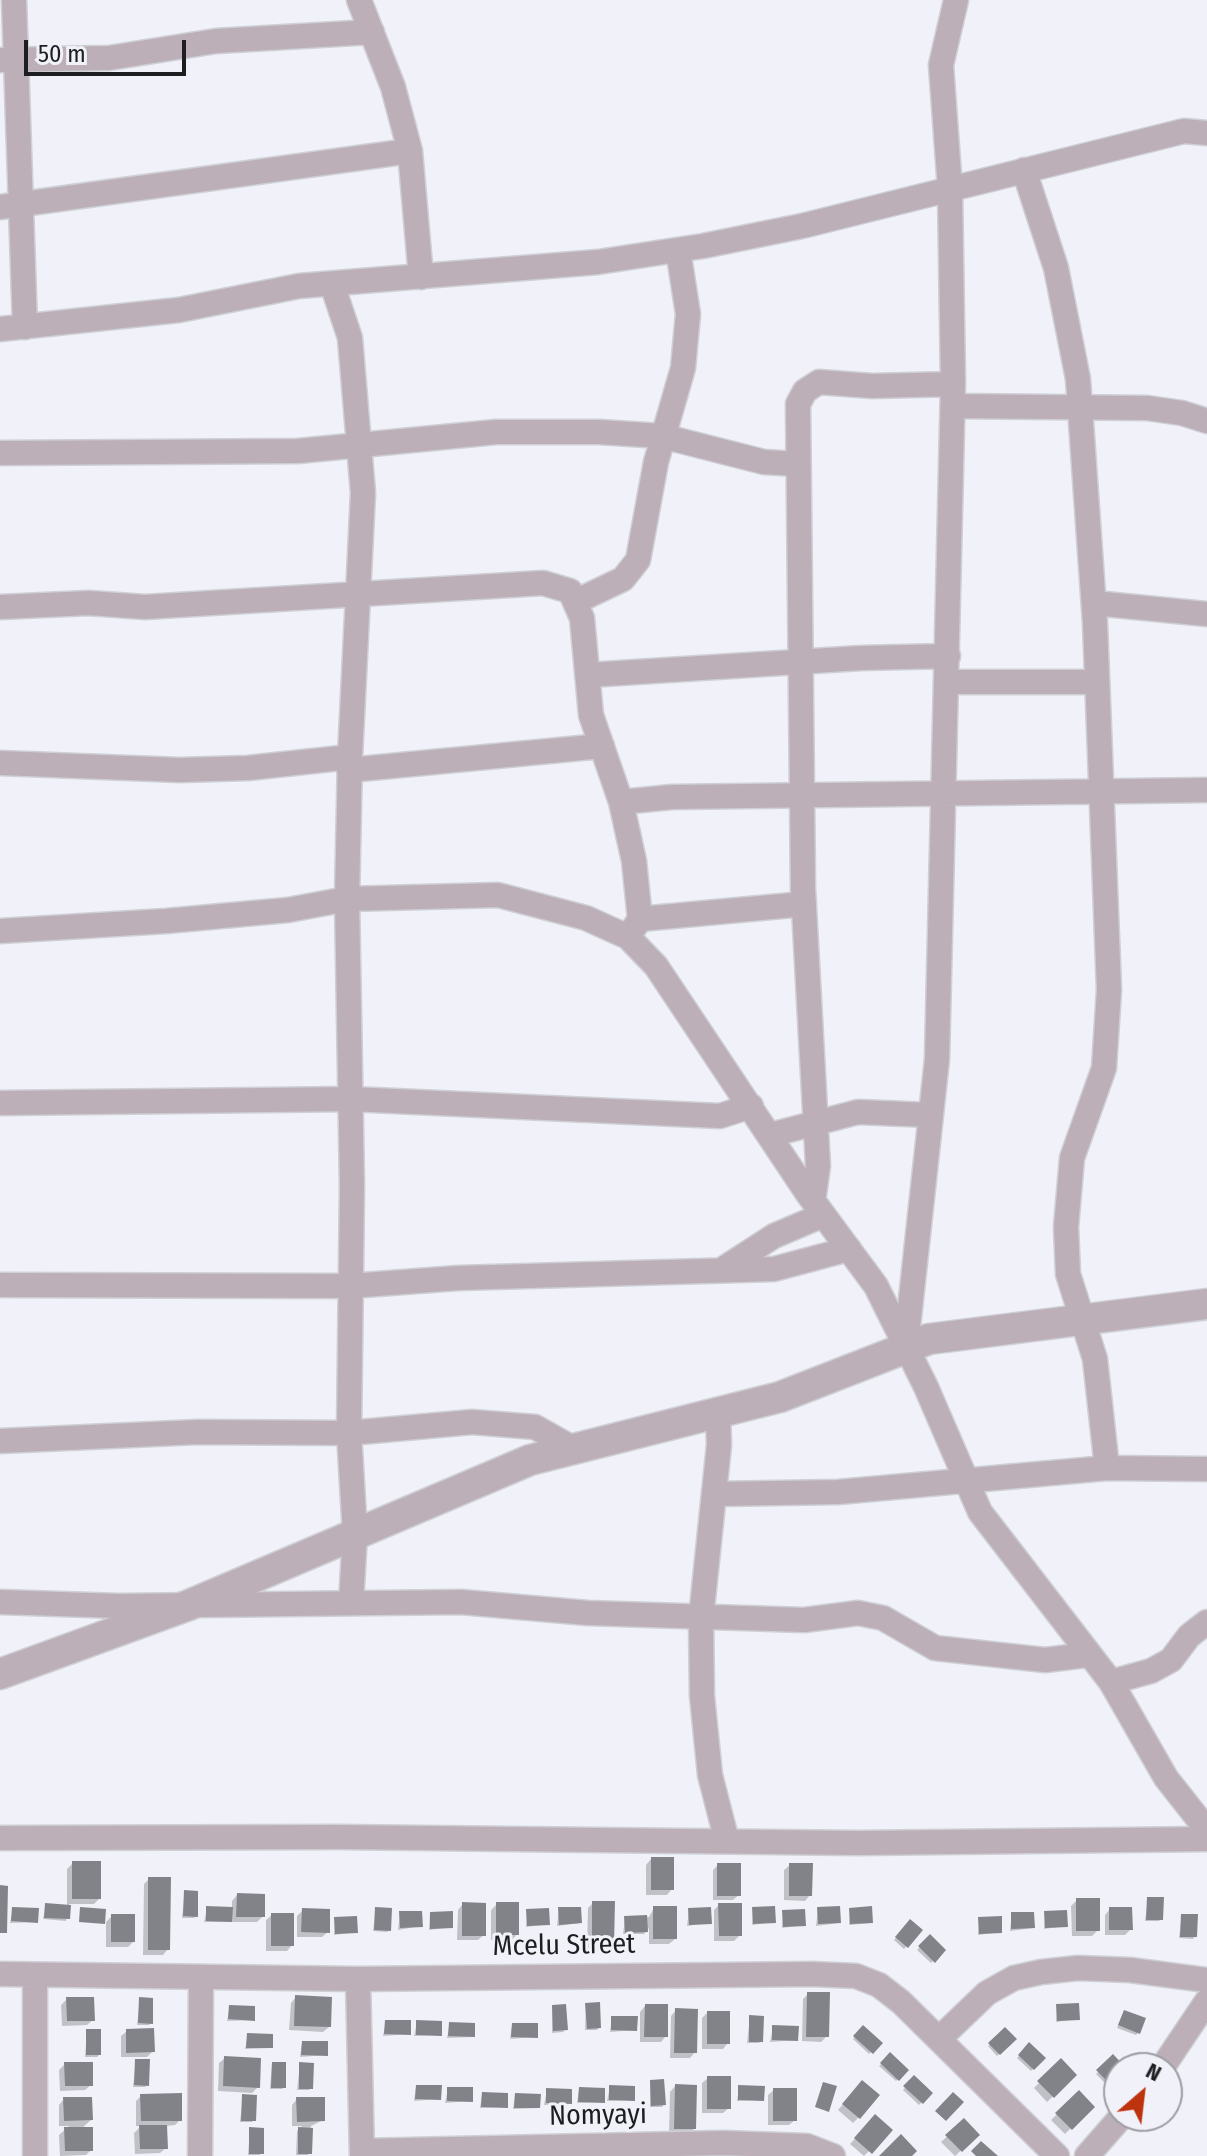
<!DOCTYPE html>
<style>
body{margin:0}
#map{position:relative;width:1207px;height:2156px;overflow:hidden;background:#f1f2f9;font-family:"Fira Sans Condensed",sans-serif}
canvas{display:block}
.north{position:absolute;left:1103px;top:2052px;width:80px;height:80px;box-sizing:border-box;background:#f1f2f9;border:2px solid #9d9da3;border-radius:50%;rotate:28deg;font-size:22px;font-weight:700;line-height:32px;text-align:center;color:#1e1e21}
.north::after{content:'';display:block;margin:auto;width:28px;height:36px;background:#bd330e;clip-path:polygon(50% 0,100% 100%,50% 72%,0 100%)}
.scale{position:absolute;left:24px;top:40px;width:162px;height:36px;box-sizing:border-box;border:4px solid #1e1e21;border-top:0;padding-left:10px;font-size:24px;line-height:28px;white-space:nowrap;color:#1e1e21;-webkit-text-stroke:6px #f1f2f9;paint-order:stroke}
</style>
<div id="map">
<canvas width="1207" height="2156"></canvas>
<div class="north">N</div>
<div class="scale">50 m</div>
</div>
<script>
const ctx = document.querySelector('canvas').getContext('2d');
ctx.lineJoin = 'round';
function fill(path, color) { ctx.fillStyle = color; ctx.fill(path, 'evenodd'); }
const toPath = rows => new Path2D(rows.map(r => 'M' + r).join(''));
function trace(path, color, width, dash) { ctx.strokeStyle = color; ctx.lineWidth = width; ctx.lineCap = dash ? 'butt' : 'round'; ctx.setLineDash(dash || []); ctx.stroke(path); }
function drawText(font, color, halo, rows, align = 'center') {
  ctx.font = font + ' "Fira Sans Condensed",sans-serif'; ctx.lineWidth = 6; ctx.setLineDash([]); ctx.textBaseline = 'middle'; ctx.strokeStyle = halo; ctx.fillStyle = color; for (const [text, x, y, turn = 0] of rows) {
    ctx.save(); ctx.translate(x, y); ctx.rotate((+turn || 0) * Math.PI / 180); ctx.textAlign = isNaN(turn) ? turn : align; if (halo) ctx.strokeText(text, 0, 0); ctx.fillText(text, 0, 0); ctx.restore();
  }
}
const shadow = toPath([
 [651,1859,672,1889,667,1895,646,1895,646,1865],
 [73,1863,99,1899,94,1904,69,1904,66,1921,43,1919,46,1905,67,1906,67,1869],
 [718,1865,739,1895,733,1900,713,1900,713,1870],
 [790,1865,810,1895,805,1901,784,1900,784,1870],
 [149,1879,168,1949,163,1955,143,1955,144,1884],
 [185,1892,196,1916,194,1918,182,1918],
 [237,1895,263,1916,257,1922,204,1922,207,1908,232,1909,232,1901],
 [1148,1899,1161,1919,1159,1921,1145,1921],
 [1077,1900,1098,1930,1092,1936,1072,1936,1071,1906],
 [593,1903,612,1945,607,1951,587,1950,588,1908],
 [463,1904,484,1935,478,1940,457,1940,458,1910],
 [497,1904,517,1934,512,1940,491,1940,491,1910],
 [719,1905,740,1935,734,1941,714,1941,714,1910],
 [654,1908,675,1939,669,1944,649,1944,649,1928,644,1934,623,1934,625,1918,649,1917],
 [13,1909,36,1922,10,1923],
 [376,1909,389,1930,387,1932,373,1931],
 [559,1909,580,1923,557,1926],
 [753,1909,774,1922,752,1925],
 [818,1909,839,1923,816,1926],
 [1110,1909,1131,1929,1125,1935,1105,1935,1105,1915],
 [303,1910,328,1932,322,1937,297,1937,297,1916],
 [689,1910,710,1923,687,1926],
 [850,1910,871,1923,849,1925],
 [527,1911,548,1924,526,1927],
 [783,1912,804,1925,782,1928],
 [400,1913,421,1926,398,1930],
 [1045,1913,1066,1926,1044,1929],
 [430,1914,451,1927,429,1930],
 [1012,1914,1033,1928,1010,1931],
 [272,1915,292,1945,287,1951,266,1951,266,1920],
 [112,1916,133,1942,128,1947,106,1947,106,1922],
 [1182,1916,1195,1936,1193,1939,1179,1938],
 [335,1919,356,1932,334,1935],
 [979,1919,1000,1932,978,1935],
 [910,1922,920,1931,904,1949,894,1940],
 [930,1937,944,1950,931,1963,917,1950],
 [808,1994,827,2036,821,2042,802,2041,803,1999],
 [296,1997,329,2027,323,2032,289,2030,291,2003],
 [67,1999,93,2020,87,2025,62,2026,61,2005],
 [140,1999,151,2023,149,2025,137,2025],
 [586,2004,599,2027,597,2030,585,2030],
 [645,2006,666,2036,661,2042,640,2042,640,2012],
 [1057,2006,1078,2019,1056,2022],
 [230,2007,253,2020,227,2021],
 [552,2007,566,2029,563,2032,552,2033],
 [676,2010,695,2052,690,2058,670,2058,671,2016],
 [707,2013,728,2043,723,2049,702,2049,702,2018],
 [1123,2014,1138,2033,1136,2035,1117,2028],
 [750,2017,761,2041,759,2043,747,2043],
 [612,2018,635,2030,610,2032],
 [386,2022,409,2034,383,2036],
 [417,2022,440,2035,414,2036],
 [450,2024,473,2037,447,2038],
 [512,2025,536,2037,510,2039],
 [773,2027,796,2040,770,2042],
 [863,2028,880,2043,869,2054,853,2039],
 [1005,2030,1014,2039,997,2056,988,2046],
 [87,2031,99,2055,97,2057,85,2057],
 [127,2031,153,2051,147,2057,121,2057,121,2036],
 [248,2035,271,2048,245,2049],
 [302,2043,326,2055,300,2057],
 [1029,2045,1043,2058,1031,2071,1017,2058],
 [890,2055,906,2070,896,2081,879,2066],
 [1113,2057,1122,2066,1105,2083,1096,2074],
 [225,2058,258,2087,252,2093,218,2091,219,2063],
 [136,2061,147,2085,145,2087,133,2087],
 [1061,2061,1075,2075,1047,2102,1034,2088],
 [65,2064,91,2085,85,2090,60,2091,59,2070],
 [272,2064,284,2087,282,2089,270,2089],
 [300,2064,311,2088,309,2090,297,2090],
 [708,2078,729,2108,723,2113,702,2113,702,2083],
 [914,2078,930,2094,919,2105,903,2090],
 [650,2082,664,2104,662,2107,650,2107],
 [675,2086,694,2129,689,2134,669,2134,670,2092],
 [416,2087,439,2099,414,2101],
 [610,2087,633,2100,607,2101],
 [739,2087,762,2100,737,2101],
 [857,2088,858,2118,853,2123,838,2110],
 [448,2089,471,2101,445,2103],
 [579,2089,603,2102,577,2103],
 [547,2090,570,2103,544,2105],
 [774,2090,795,2120,789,2125,768,2125,768,2095],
 [1079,2093,1092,2107,1065,2134,1051,2120],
 [482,2094,506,2107,480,2108],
 [515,2095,538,2108,513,2109],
 [141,2096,180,2120,175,2125,165,2126,166,2148,160,2153,135,2154,134,2133,141,2126,136,2126,136,2101],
 [243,2096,254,2120,252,2122,240,2122],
 [64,2099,91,2120,81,2129,91,2150,86,2155,60,2156,59,2135,69,2126,59,2126,59,2105],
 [297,2099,323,2120,311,2126,308,2155,296,2155,297,2131,302,2126,292,2126,292,2105],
 [964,2121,977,2135,955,2156,941,2142],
 [870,2122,890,2130,864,2156,850,2144],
 [250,2129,262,2153,259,2155,248,2155]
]);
const building = toPath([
 [651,1857,674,1857,674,1890,651,1890],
 [72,1861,101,1861,101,1899,72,1899],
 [717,1863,741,1863,741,1896,717,1896],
 [789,1863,813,1863,812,1896,789,1896],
 [148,1877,171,1877,170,1950,148,1950],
 [0,1885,8,1886,7,1933,0,1933],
 [184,1890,198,1891,198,1917,183,1916],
 [237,1893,265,1894,265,1917,236,1917],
 [1147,1897,1164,1897,1163,1920,1146,1920],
 [1076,1898,1100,1898,1100,1931,1076,1931],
 [592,1901,615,1901,614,1946,592,1945],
 [462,1902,486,1903,486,1936,462,1936],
 [496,1902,519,1902,519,1935,496,1935],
 [45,1903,71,1905,70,1919,44,1918],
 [718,1903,742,1903,742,1936,719,1936],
 [206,1906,233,1907,232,1922,206,1921],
 [653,1906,677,1906,677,1939,653,1939],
 [775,1906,776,1923,753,1924,752,1907],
 [840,1906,841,1923,818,1924,817,1907],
 [872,1906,873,1923,850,1924,849,1908],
 [12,1907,39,1908,38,1923,11,1921],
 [80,1907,106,1909,105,1924,79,1922],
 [375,1907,392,1908,391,1931,374,1930],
 [558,1907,581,1907,582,1923,559,1925],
 [711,1907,712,1924,689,1925,688,1908],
 [1109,1907,1132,1907,1133,1930,1109,1930],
 [302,1908,330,1909,330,1933,301,1932],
 [549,1908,550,1925,527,1926,526,1909],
 [805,1909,806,1926,783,1927,782,1910],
 [1067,1910,1068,1927,1045,1928,1044,1911],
 [399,1911,422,1911,423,1927,400,1928],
 [453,1911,453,1928,430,1929,430,1912],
 [1011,1912,1034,1912,1035,1928,1011,1929],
 [271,1913,294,1913,294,1946,271,1946],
 [111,1914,135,1914,135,1942,111,1942],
 [1181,1914,1198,1914,1197,1937,1180,1937],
 [647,1915,648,1932,625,1933,624,1916],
 [357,1916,358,1933,335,1934,334,1917],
 [1002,1916,1002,1933,979,1934,978,1917],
 [910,1919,923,1930,908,1948,895,1937],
 [930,1934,946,1950,935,1963,918,1946],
 [807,1992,830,1992,829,2037,806,2037],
 [295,1995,332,1997,331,2027,294,2026],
 [66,1997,94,1997,95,2021,67,2021],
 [139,1997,153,1998,153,2024,138,2023],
 [600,2002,601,2028,587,2029,585,2003],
 [1079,2003,1080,2020,1057,2021,1056,2004],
 [566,2004,568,2030,553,2031,552,2005],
 [645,2004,668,2004,668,2037,644,2037],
 [229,2005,255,2006,255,2021,228,2019],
 [675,2008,698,2009,697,2053,674,2053],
 [1124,2010,1146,2018,1140,2034,1118,2025],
 [707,2011,730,2011,730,2044,707,2044],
 [749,2015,764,2016,763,2042,749,2042],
 [611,2016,638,2016,637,2031,611,2030],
 [385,2020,411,2020,411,2035,384,2034],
 [416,2020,442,2021,442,2036,416,2035],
 [449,2022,475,2023,475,2037,448,2036],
 [512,2023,538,2023,538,2038,511,2037],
 [772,2025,799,2026,798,2041,772,2040],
 [863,2025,883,2043,873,2054,853,2036],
 [1005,2027,1017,2039,1000,2055,988,2043],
 [154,2028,155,2052,126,2053,126,2029],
 [86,2029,101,2029,101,2055,86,2055],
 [247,2033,273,2034,273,2048,246,2048],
 [302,2041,328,2041,328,2056,301,2055],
 [1029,2042,1046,2058,1034,2070,1018,2055],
 [890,2052,909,2070,899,2081,880,2063],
 [1113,2054,1125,2067,1119,2068,1108,2082,1096,2070],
 [224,2056,261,2058,260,2088,223,2086],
 [1061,2058,1077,2075,1054,2098,1037,2081],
 [135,2059,150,2059,149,2086,134,2085],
 [64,2062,93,2062,93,2086,65,2086],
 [272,2062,286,2062,286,2088,271,2088],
 [299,2062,314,2063,313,2089,299,2089],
 [914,2075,933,2093,923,2104,903,2086],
 [707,2076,731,2076,731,2109,707,2109],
 [664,2079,666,2105,651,2106,650,2080],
 [862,2080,880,2095,860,2119,842,2104],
 [823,2082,837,2086,829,2112,815,2107],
 [675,2084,697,2085,696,2129,674,2129],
 [416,2085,442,2085,441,2100,415,2099],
 [609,2085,635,2086,635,2101,609,2100],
 [738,2085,765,2086,764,2101,738,2100],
 [447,2087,473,2087,473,2102,447,2101],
 [579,2087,605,2088,605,2103,578,2102],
 [546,2088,572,2089,572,2104,546,2103],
 [773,2088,797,2088,797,2121,773,2121],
 [1079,2090,1095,2107,1072,2130,1055,2113],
 [482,2092,508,2093,508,2108,481,2107],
 [953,2092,964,2102,946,2121,935,2111],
 [182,2093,182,2121,141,2121,140,2094],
 [515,2093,541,2094,540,2108,514,2108],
 [242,2094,257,2095,256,2121,241,2121],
 [63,2097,92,2097,93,2120,64,2121],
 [296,2097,325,2097,325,2121,297,2122],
 [875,2114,893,2130,872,2154,854,2138],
 [964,2118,980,2135,962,2152,945,2135],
 [139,2125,167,2125,168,2149,140,2149],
 [64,2127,93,2127,93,2151,65,2151],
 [249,2127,264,2128,264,2154,249,2154],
 [298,2127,313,2128,312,2154,298,2154],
 [901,2134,917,2151,912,2156,879,2156],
 [981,2141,998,2156,976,2156,971,2151]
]);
const minor = toPath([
 [14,0,25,327],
 [359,0,393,87,410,151,421,277],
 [0,60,109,58,216,41,372,32],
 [1024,170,1056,268,1078,379,1095,623,1109,990,1104,1068,1072,1158,1066,1227,1068,1274,1095,1359,1107,1468],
 [0,207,410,151],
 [332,284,350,338,363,493,350,757,347,899,352,1186,349,1433,355,1534,351,1603],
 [0,329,179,310,299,286,598,262,703,246,802,226,1184,131,1207,133],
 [953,406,1147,408,1182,413,1207,421],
 [0,453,298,451,496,432,599,432,662,436,764,462,797,464],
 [575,602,623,579,638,560,656,462,683,368,688,314,678,250],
 [1094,603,1207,614],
 [0,607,89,603,145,607,543,583,570,591,582,618,591,715,621,802,634,861,640,919,628,937],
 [588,675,861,658,948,656],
 [947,682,1097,682],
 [0,763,180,770,248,768,350,757],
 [349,770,602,746],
 [621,802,672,797,1207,790],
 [640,919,804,904],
 [0,931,166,921,288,910,347,899,498,895,586,918,628,937,656,966,808,1194,876,1286,926,1387,980,1512,1111,1682,1166,1778,1207,1830],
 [0,1103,351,1099,720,1116,751,1106],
 [770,1135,858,1112,930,1115],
 [813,1201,818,1166,803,889,798,404,805,391,819,382,872,386,953,384],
 [723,1269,774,1236,823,1215],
 [0,1285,350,1286,458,1278,774,1269,849,1249],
 [906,1345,937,1059,953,384,950,189,941,65,956,0],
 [718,1414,719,1445,701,1618,702,1696,710,1775,727,1841],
 [0,1441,198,1432,349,1433,472,1422,535,1427,574,1449],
 [714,1494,838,1492,1107,1468,1207,1469],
 [0,1602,119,1606,461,1602,588,1613,804,1620,858,1613,883,1618,935,1648,1045,1660,1087,1655],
 [1111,1682,1151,1671,1171,1660,1189,1636,1207,1622],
 [0,1838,339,1837,858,1843,1207,1839],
 [0,1974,358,1979,812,1974,856,1976,879,1985,901,2002,1057,2156],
 [35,1976,35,2156],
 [358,1979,362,2156],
 [940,2038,987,1993,1014,1978,1041,1972,1078,1968,1130,1970,1207,1980],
 [1162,2068,1207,2001],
 [362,2151,723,2143,807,2146,833,2156],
 [200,2156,201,1977],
 [1087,2156,1122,2116]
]);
const tertiary = toPath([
 [0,1674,189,1605,530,1460,780,1397,929,1339,1207,1304]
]);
const streetNames = [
 ["Mcelu Street",564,1946,-1],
 ["Nomyayi",598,2116,-1]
];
fill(shadow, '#0003');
fill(building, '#828389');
trace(minor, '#cfd0d6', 27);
trace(tertiary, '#cfd0d6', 33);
trace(minor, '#bcafb8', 24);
trace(tertiary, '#bcafb8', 30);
drawText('28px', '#1e1e21', '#f1f2f9', streetNames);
</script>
